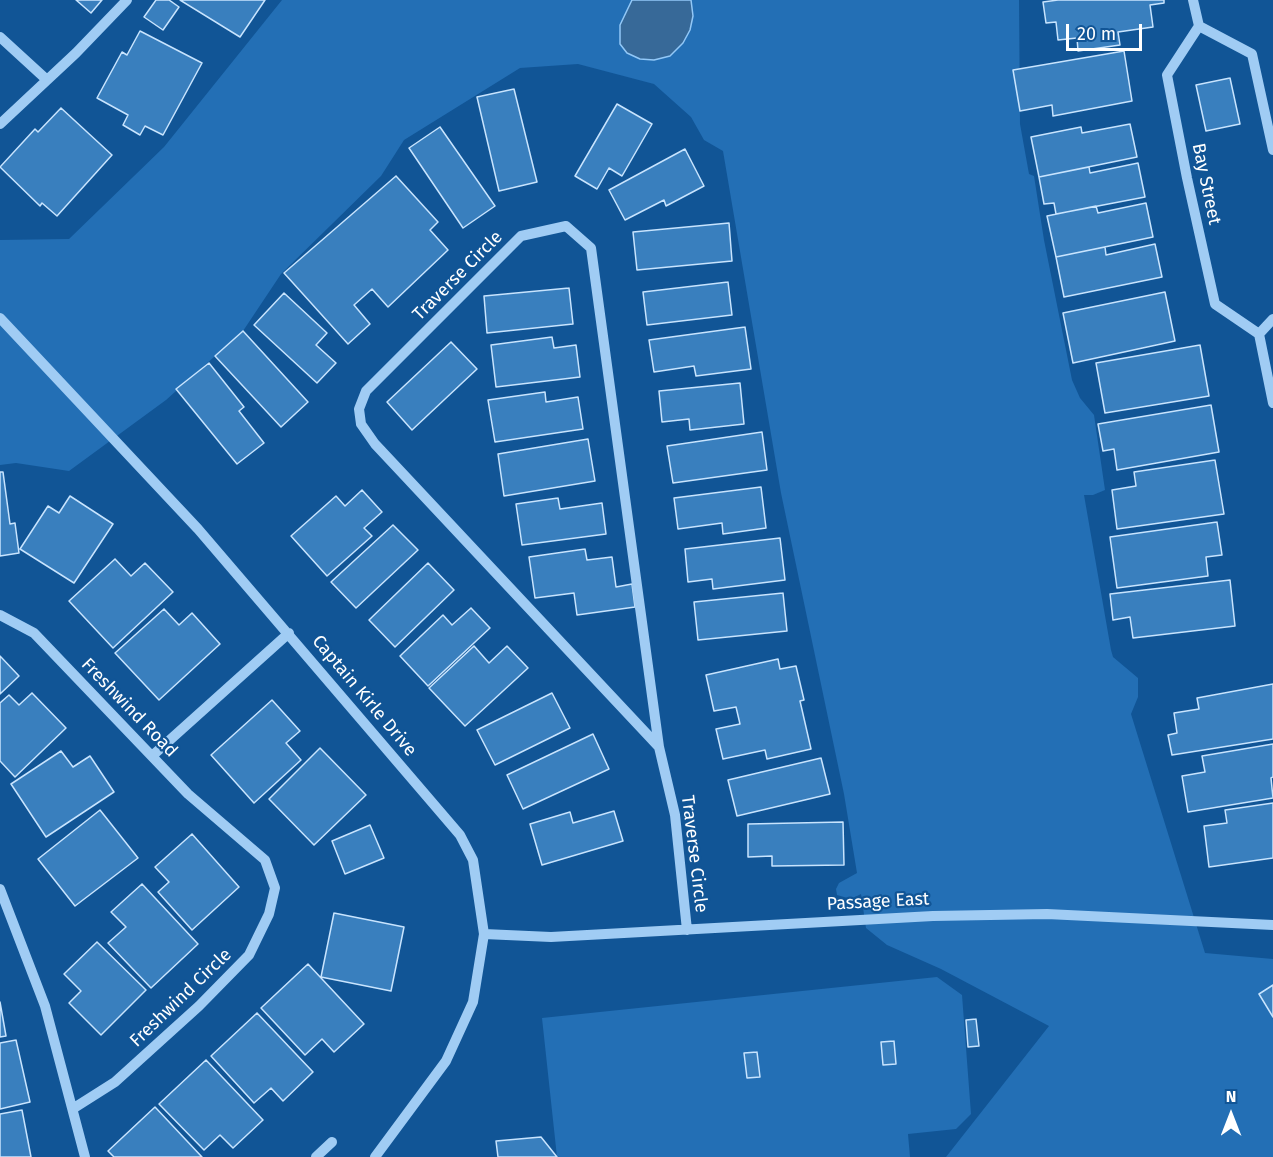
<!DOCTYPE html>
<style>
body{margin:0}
#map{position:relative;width:1273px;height:1157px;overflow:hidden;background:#115596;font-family:"Fira Sans",sans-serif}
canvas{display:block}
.north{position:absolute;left:1201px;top:1085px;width:60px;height:60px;-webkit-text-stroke:4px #115596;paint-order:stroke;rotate:0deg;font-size:16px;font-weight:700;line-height:24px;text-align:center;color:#fff}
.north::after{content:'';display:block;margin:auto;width:21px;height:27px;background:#fff;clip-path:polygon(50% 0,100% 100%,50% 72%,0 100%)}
.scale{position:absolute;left:1066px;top:24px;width:76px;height:27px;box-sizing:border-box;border:3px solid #fff;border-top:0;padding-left:8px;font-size:18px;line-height:21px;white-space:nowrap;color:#fff;-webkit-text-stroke:4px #115596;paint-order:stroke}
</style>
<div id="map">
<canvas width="1273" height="1157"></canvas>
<div class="north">N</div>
<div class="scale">20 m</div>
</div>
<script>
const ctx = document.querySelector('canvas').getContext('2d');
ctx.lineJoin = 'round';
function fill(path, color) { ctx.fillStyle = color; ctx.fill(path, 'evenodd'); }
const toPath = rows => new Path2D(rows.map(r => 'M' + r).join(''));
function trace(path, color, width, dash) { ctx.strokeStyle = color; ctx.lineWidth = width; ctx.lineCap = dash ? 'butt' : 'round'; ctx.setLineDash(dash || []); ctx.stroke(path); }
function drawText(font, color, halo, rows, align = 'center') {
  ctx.font = font + ' "Fira Sans",sans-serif'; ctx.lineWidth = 4.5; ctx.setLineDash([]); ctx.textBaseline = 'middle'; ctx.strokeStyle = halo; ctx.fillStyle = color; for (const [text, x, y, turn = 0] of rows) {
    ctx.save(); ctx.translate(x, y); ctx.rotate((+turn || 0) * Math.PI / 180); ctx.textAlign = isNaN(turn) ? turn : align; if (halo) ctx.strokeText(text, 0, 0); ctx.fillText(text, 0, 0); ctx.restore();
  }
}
const green = toPath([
 [282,0,1019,0,1020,124,1029,174,1034,176,1044,240,1072,380,1080,398,1094,415,1105,490,1093,495,1084,495,1111,650,1113,657,1138,678,1138,697,1131,714,1205,953,1273,959,1273,1157,946,1157,1049,1026,941,969,887,945,866,928,861,894,851,899,837,895,836,889,839,883,857,873,844,794,781,493,723,151,704,140,691,117,654,84,578,64,520,68,404,140,381,176,281,274,243,331,166,400,69,471,16,463,0,465,0,240,69,239,164,147],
 [937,977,962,995,971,1114,956,1129,908,1134,910,1157,557,1157,542,1018]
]);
const water = toPath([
 [632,0,691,0,693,16,690,30,683,43,670,56,654,60,640,59,627,53,620,44,620,25,632,0]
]);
const building = toPath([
 [76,0,102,0,91,13,76,0],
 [156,0,169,0,179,7,163,30,144,17,156,0],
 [180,0,265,0,240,37,180,0],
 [1058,0,1164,0,1164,3,1150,5,1153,27,1118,32,1120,45,1078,51,1077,38,1058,40,1056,22,1046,23,1043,2,1058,0],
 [140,31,202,63,163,135,145,126,140,135,123,125,128,115,97,98,122,52,127,55,140,31],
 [1124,51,1132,101,1053,116,1052,105,1020,111,1013,70,1124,51],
 [1230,78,1240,124,1206,131,1196,85,1230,78],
 [514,89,537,182,499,191,477,97,514,89],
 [617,104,652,124,622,176,609,168,597,189,575,176,617,104],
 [61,108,112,155,57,216,42,203,40,206,0,167,35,129,38,132,61,108],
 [1130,124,1137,157,1039,177,1031,137,1081,127,1082,133,1130,124],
 [440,127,495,206,463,228,409,148,440,127],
 [685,149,704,186,666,206,664,200,625,220,609,190,685,149],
 [1138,163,1145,197,1056,214,1054,203,1044,204,1039,177,1089,167,1090,173,1138,163],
 [396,176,438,222,430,230,448,250,388,307,372,289,354,305,370,324,348,344,284,273,396,176],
 [1146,203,1153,237,1056,257,1047,216,1096,206,1098,213,1146,203],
 [729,223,732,261,637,270,633,232,729,223],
 [1155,244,1162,277,1064,297,1056,257,1105,247,1106,255,1155,244],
 [728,282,732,315,647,325,643,292,728,282],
 [569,288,573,324,487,333,484,296,569,288],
 [1165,292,1175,341,1073,363,1063,313,1165,292],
 [284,293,327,333,316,345,336,363,317,383,254,325,284,293],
 [745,327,751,369,696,376,694,366,654,372,649,340,745,327],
 [243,331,308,402,281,427,215,356,243,331],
 [552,337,554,348,576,345,580,377,496,387,491,345,552,337],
 [451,342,477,369,412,430,387,402,451,342],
 [1200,345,1209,396,1105,413,1096,363,1200,345],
 [209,363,244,407,239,411,264,443,237,464,176,389,209,363],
 [740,383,744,424,690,430,689,419,662,422,659,391,740,383],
 [545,392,546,402,578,397,583,429,495,442,488,400,545,392],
 [1211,405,1219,452,1117,470,1114,449,1103,451,1098,424,1211,405],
 [762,432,767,470,673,483,667,446,762,432],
 [588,439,595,481,504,496,498,454,588,439],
 [1215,460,1224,514,1117,529,1112,490,1136,486,1134,472,1215,460],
 [0,472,3,472,10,524,15,523,19,553,0,556,0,472],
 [761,487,766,528,723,534,722,523,678,529,674,498,761,487],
 [362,490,382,512,364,528,372,536,327,576,291,536,336,496,345,506,362,490],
 [70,496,113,524,74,583,20,549,48,506,59,513,70,496],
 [558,498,560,509,602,503,606,534,522,545,516,504,558,498],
 [1217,522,1222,555,1206,557,1208,576,1117,588,1110,537,1217,522],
 [393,525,418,550,356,608,331,582,393,525],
 [780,538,785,580,713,589,712,579,688,582,685,549,780,538],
 [585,549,587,560,612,557,616,587,632,584,635,607,577,615,574,593,535,598,529,557,585,549],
 [115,559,131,576,145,563,173,592,113,648,69,601,115,559],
 [428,563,454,590,395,647,369,620,428,563],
 [1230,580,1235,626,1133,638,1130,617,1113,620,1110,594,1230,580],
 [783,593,787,631,698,640,694,602,783,593],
 [471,608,490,628,428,686,400,656,443,615,452,625,471,608],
 [164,609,179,625,192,613,220,644,159,700,115,653,164,609],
 [474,646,489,663,507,646,528,668,465,726,429,688,474,646],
 [0,656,19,676,0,694,0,656],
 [778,659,780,669,796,666,804,700,800,701,811,749,767,759,765,750,723,759,716,729,740,724,736,707,714,711,706,675,778,659],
 [1273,684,1273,739,1172,755,1168,735,1177,733,1174,713,1199,709,1197,698,1273,684],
 [32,693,66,728,15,777,0,761,0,703,9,695,19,705,32,693],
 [552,693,570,728,495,765,477,730,552,693],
 [272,700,300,731,286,743,301,760,254,803,211,755,272,700],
 [593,734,609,769,523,809,507,775,593,734],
 [1273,744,1273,777,1271,778,1273,798,1188,812,1182,776,1205,772,1202,756,1273,744],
 [320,748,366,795,314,845,269,799,320,748],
 [61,751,73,767,90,756,114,792,46,837,11,784,61,751],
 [821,758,830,794,737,816,728,780,821,758],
 [1273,803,1273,858,1209,867,1204,826,1227,823,1225,810,1273,803],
 [100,810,138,858,75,906,38,859,100,810],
 [614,811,623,841,542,865,530,824,570,812,573,823,614,811],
 [843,822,844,865,772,866,772,856,748,857,748,824,843,822],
 [370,825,384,858,345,874,332,841,370,825],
 [192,834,239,887,192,930,158,892,169,882,155,867,192,834],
 [142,884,198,944,151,988,108,943,126,927,111,912,142,884],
 [334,913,404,927,391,991,321,977,334,913],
 [97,942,146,990,101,1035,69,1003,81,991,64,974,97,942],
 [308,964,364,1024,334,1052,322,1039,305,1055,261,1008,308,964],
 [1273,985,1273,1017,1259,994,1273,985],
 [0,1002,6,1036,0,1037,0,1002],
 [257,1013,313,1072,283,1101,271,1088,254,1103,211,1056,257,1013],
 [976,1019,979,1046,968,1047,966,1020,976,1019],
 [16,1040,30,1102,0,1109,0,1043,16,1040],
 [894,1041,896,1064,883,1065,881,1042,894,1041],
 [757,1052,760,1077,747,1078,744,1053,757,1052],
 [206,1060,263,1120,233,1148,220,1135,204,1150,159,1104,206,1060],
 [155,1107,202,1157,114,1157,108,1151,155,1107],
 [22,1110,31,1157,0,1157,0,1114,22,1110],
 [541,1137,557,1157,498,1157,496,1141,541,1137]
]);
const minor = toPath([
 [1193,0,1199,26,1167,75,1187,178,1215,304,1259,334,1273,403],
 [1199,26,1252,54,1273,150],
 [0,37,47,80],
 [0,124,76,53,127,0],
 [0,318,198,529,460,835,473,860,484,934,473,1002,446,1061,375,1157],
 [1259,334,1273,319],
 [0,615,34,633,188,794,265,860,275,888,269,914,249,955,199,1006,115,1082,74,1108],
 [659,747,591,248,566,226,521,236,366,391,359,409,361,424,375,444,659,747,675,815,687,930],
 [152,756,289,633],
 [0,889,45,1006,85,1157],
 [484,934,551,937,933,916,1047,914,1273,925],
 [316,1157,332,1142]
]);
const streetNames = [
 ["Bay Street",1206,184,78],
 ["Traverse Circle",458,276,-45],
 ["Captain Kirle Drive",364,696,50],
 ["Freshwind Road",129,708,46],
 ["Traverse Circle",694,854,83],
 ["Passage East",878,902,-3],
 ["Freshwind Circle",181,998,-44]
];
fill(green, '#236fb5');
fill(water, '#376998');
trace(water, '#92c8f7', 1.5);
fill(building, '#397fbe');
trace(building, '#c8e4fe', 1.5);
trace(minor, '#a0ccf4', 10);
drawText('18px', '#fff', '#115596', streetNames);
</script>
